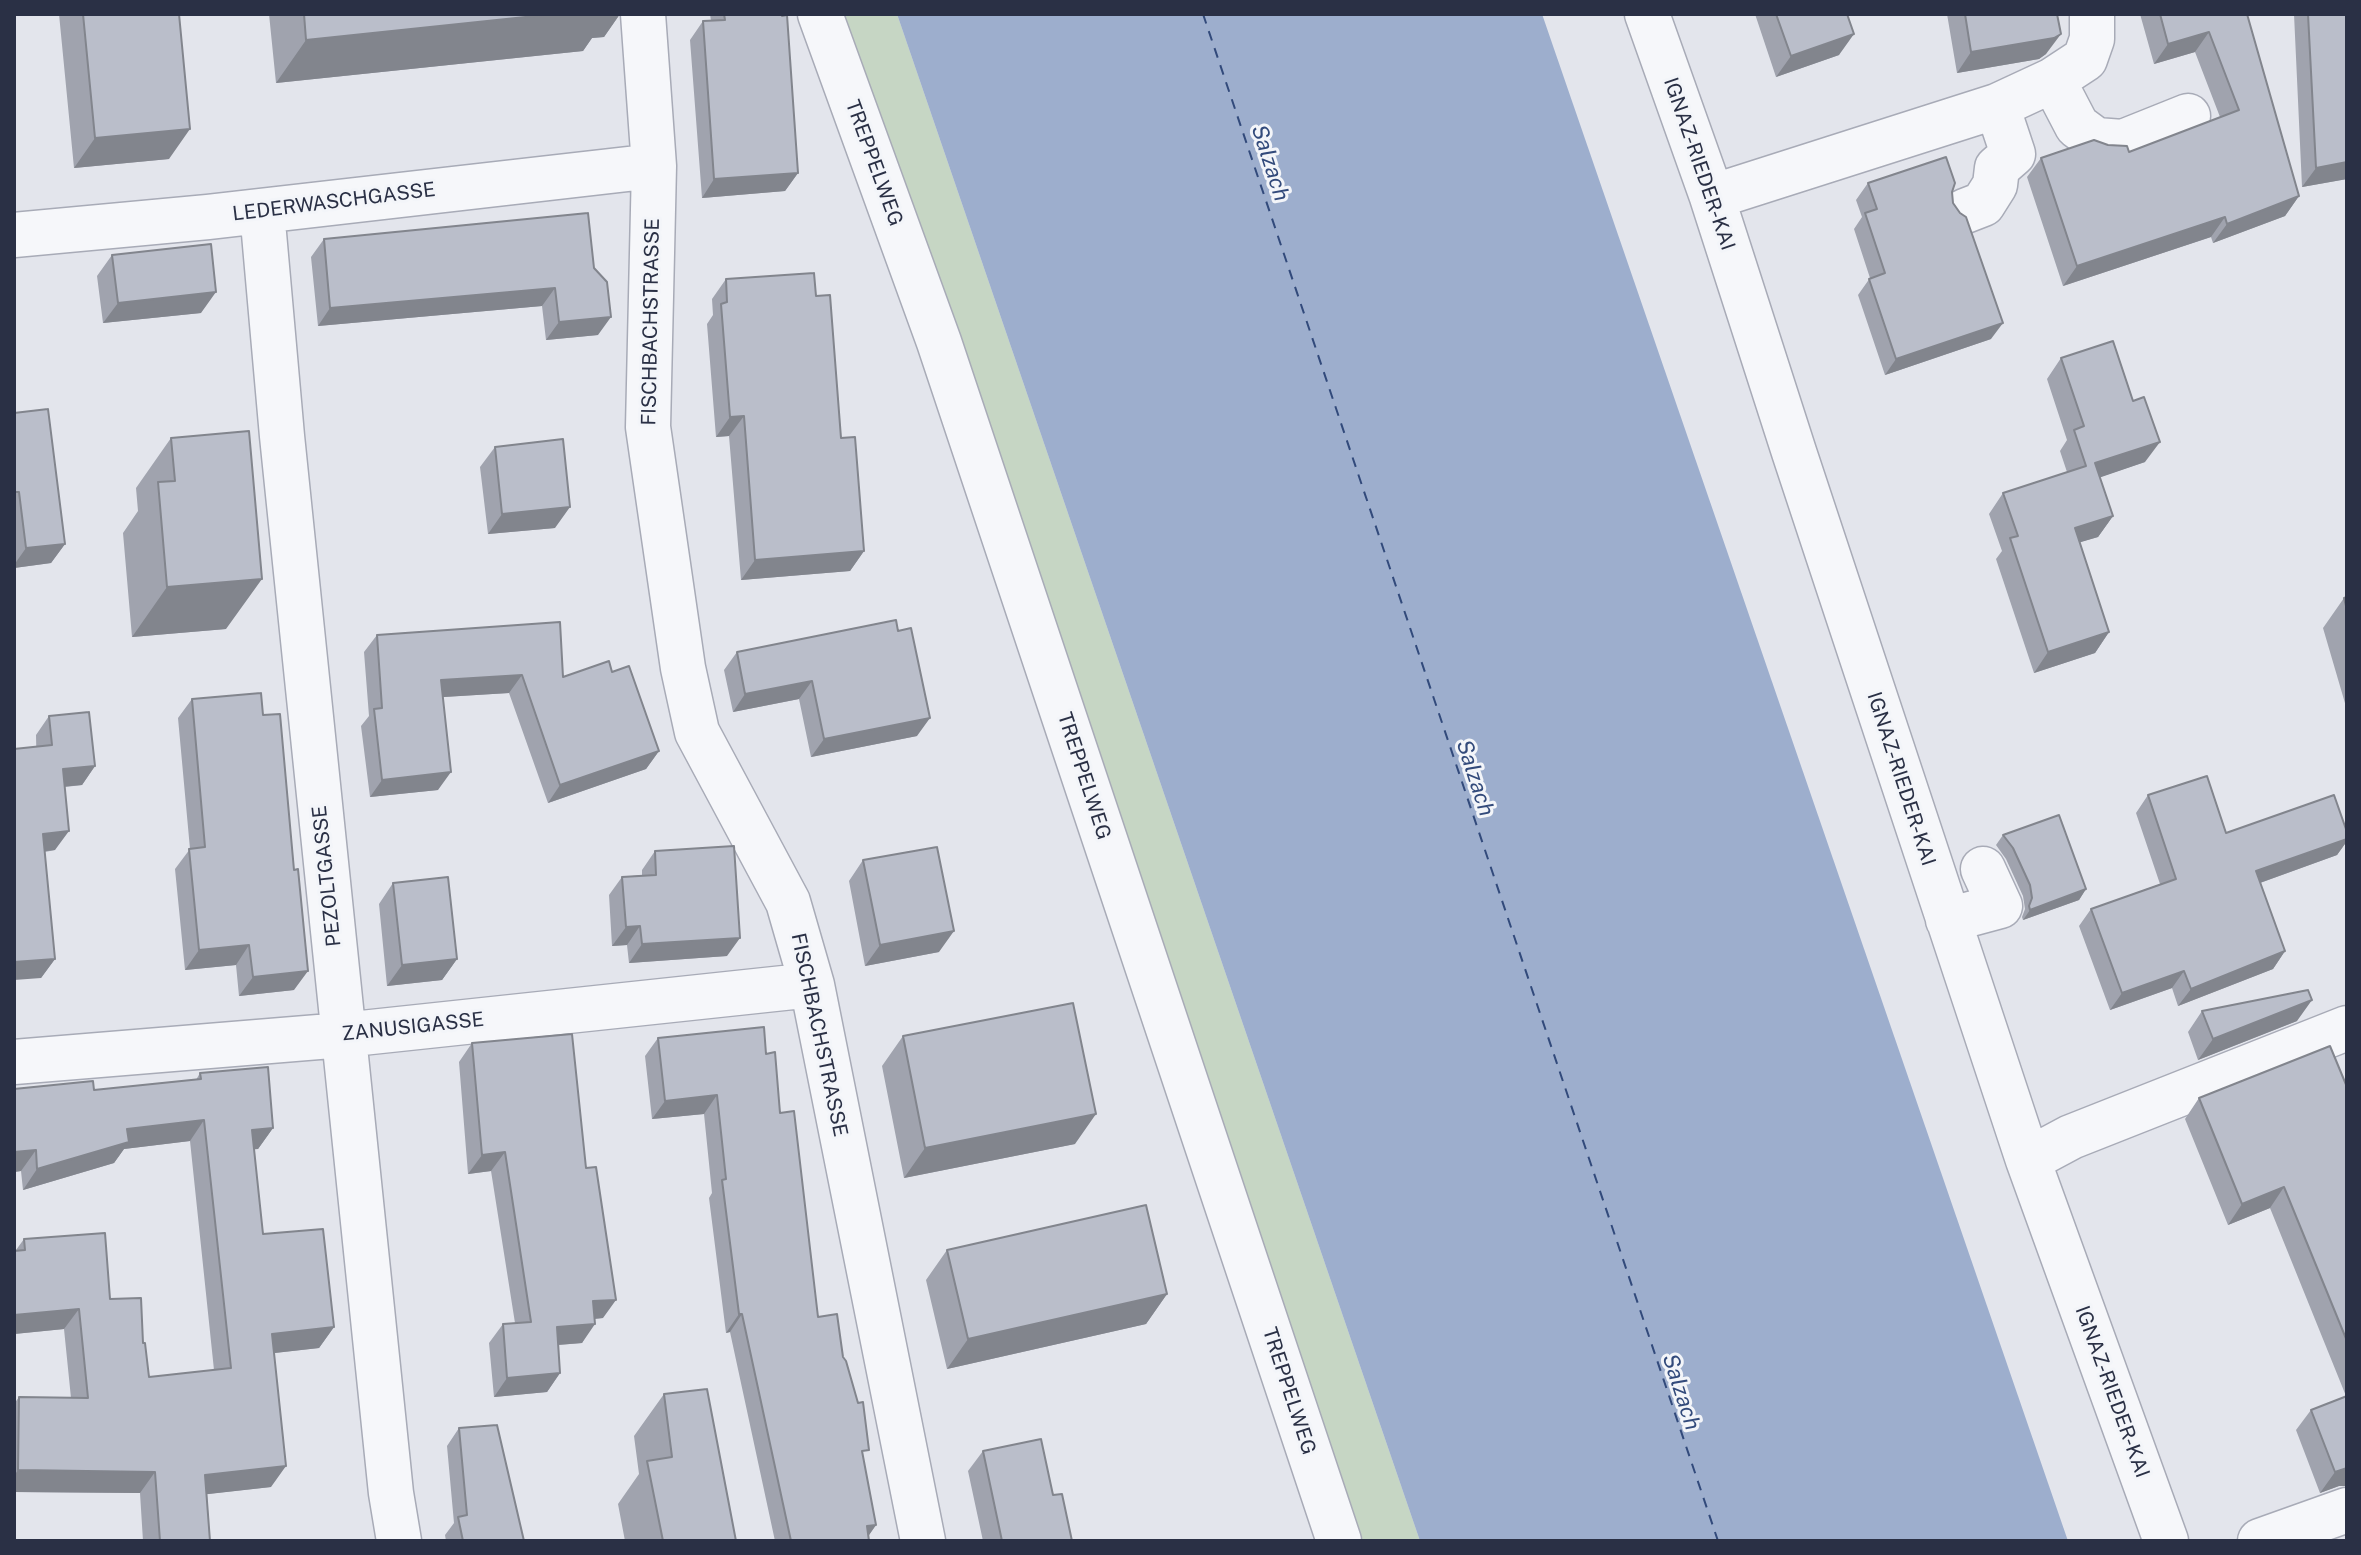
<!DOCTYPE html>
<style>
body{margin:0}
#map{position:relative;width:2361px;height:1555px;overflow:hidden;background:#e3e5ec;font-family:"Public Sans",sans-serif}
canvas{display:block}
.frame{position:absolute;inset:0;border:16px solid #2a3045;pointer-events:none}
</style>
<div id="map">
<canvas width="2361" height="1555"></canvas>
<div class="frame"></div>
</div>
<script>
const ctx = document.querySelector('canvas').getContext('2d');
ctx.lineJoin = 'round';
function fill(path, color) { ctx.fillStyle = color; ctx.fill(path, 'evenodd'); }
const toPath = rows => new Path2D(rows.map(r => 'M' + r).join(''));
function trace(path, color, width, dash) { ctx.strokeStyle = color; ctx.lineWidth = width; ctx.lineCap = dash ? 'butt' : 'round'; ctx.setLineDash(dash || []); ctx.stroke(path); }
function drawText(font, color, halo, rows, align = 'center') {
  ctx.font = font + ' "Public Sans",sans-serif'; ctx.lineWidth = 6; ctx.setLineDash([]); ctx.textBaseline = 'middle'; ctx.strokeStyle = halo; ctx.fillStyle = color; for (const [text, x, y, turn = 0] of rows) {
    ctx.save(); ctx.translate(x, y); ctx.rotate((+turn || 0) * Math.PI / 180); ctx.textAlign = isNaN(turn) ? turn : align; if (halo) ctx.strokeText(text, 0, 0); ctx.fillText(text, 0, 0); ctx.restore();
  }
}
const green = toPath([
 [837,14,897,14,1420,1541,1354,1541]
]);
const water = toPath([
 [897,14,1542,14,2068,1541,1420,1541]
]);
const ferry = toPath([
 [1203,14,1718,1541]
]);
const minor = toPath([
 [643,14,654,166,648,427,683,668,697,732,788,902,812,985,923,1541],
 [820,14,939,342,1339,1541],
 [1647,14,1712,197,1794,452,2028,1160,2166,1541],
 [2053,80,2085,59,2092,39,2092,14],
 [1712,197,1997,106,2053,80,2077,126,2096,140,2123,142,2188,116],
 [262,211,282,436,391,1493,399,1541],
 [1965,211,1983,204,1995,185,1997,168,2013,154,1997,106],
 [14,235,208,217,654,166],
 [1948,920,2000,906,1983,869],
 [14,1062,343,1035,812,985],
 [2028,1160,2071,1137,2347,1028],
 [2260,1541,2347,1510]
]);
const wall = toPath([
 [59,14,179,14,169,159,74,168],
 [269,14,620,14,604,37,592,38,583,51,276,83],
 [710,14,782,14,798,173,785,191,702,198,690,40,703,21,711,21],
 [1755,14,1847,14,1839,55,1776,77],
 [1947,14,2057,14,2046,54,2039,59,1957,73],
 [2140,14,2247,14,2299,196,2285,216,2213,243,2211,237,2063,286,2027,177,2041,158,2129,152,2220,117,2195,52,2154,64],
 [2294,14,2347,14,2347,179,2302,187],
 [1868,183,1952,192,1953,203,1991,339,1885,375,1858,295,1870,278,1854,229,1862,217,1856,200],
 [588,213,598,335,546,340,542,306,318,326,311,257,324,239],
 [112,255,201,313,103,323,97,276],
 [726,279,816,296,841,438,864,551,850,571,741,580,729,436,716,437,707,324,713,315,712,299],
 [2061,358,2145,462,2100,477,2113,516,2098,537,2080,542,2109,632,2095,653,2034,673,1996,559,2002,551,1989,514,2003,493,2067,472,2060,451,2067,440,2047,379],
 [14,413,65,544,51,563,14,568],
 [171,438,226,629,132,637,123,533,138,511,136,488],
 [495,447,555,528,488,534,480,467],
 [2347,597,2347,710,2323,628,2344,598],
 [898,631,917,736,811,757,799,699,733,712,724,670,737,652],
 [377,635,563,677,612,672,659,751,646,769,548,803,509,693,442,697,438,790,370,797,361,726,369,716,364,652],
 [192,699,263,715,294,990,239,996,236,965,185,970,175,869,190,849,178,718],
 [49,716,95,766,82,785,65,787,55,850,45,852,55,959,41,978,36,735],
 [2148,795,2226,833,2347,832,2347,841,2337,855,2260,883,2285,951,2273,969,2178,1006,2172,988,2110,1010,2079,926,2091,909,2160,884,2136,813],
 [2003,835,2086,889,2079,900,2023,920,2022,917,2025,909,2023,896,2006,859,1996,845],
 [655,851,727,956,629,963,627,945,612,946,609,895,622,877,642,875,642,870],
 [863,860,939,952,865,966,849,881],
 [393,883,457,959,442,980,387,986,379,904],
 [2202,1011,2297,1021,2198,1060,2188,1032],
 [903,1036,1075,1144,904,1178,882,1066],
 [658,1038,766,1054,780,1113,818,1317,843,1357,876,1525,868,1536,869,1541,775,1541,730,1332,726,1333,709,1198,712,1193,704,1114,652,1119,645,1056],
 [472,1043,586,1168,603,1318,595,1319,582,1343,558,1345,560,1373,547,1392,494,1397,489,1343,503,1324,515,1323,491,1171,468,1174,459,1062],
 [200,1073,273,1128,258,1149,254,1149,263,1234,334,1327,319,1348,274,1353,271,1487,207,1494,210,1541,143,1541,140,1493,14,1492,14,1404,19,1397,71,1398,64,1329,14,1334,14,1251,16,1250,24,1239,110,1299,143,1343,149,1377,214,1370,190,1141,124,1149,114,1163,23,1190,21,1171,14,1172,94,1090,196,1080],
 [2347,1087,2347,1486,2339,1486,2320,1493,2296,1430,2311,1410,2346,1396,2270,1208,2228,1225,2185,1119,2199,1098],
 [947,1250,1167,1294,1146,1324,947,1369,926,1280],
 [664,1394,736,1541,625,1541,618,1504,639,1474,634,1436],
 [459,1428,524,1541,446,1541,445,1535,454,1523,447,1446],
 [983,1451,1053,1495,1072,1541,983,1541,968,1471]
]);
const shadedWall = toPath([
 [554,14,620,14,604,37,592,38,583,51,276,83,306,40],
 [2209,32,2195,52,2154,64,2168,44],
 [1854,34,1839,55,1776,77,1791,56],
 [2061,34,2046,54,2039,59,1957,73,1971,52],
 [190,129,169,159,74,168,95,138],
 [2347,162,2347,179,2302,187,2316,168],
 [798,173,785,191,702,198,714,179],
 [2299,196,2285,216,2213,243,2227,224],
 [2225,217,2211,237,2063,286,2077,266],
 [555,288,542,306,318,326,330,308],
 [216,292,201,313,103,323,118,303],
 [611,317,598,335,546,340,559,322],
 [2003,323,1991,339,1885,375,1896,359],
 [744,416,729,436,716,437,730,417],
 [2160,442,2145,462,2081,484,2095,463],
 [570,507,555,528,488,534,502,514],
 [2113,516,2098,537,2061,548,2075,528],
 [65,544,51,563,14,568,14,565,26,548],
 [864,551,850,571,741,580,755,560],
 [262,579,226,629,132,637,167,587],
 [2109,632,2095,653,2034,673,2048,652],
 [522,675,509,693,428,698,441,680],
 [812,681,799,699,733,712,745,694],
 [930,718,917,736,811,757,824,739],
 [659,751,646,769,548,803,560,785],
 [95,766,82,785,49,788,63,769],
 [451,772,438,790,370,797,382,780],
 [69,831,55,850,30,853,43,834],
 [2347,839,2347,841,2337,855,2243,889,2256,871],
 [2086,889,2079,900,2023,920,2030,910],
 [640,926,627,945,612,946,626,927],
 [954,931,939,952,865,966,880,945],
 [740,938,727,956,629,963,642,944],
 [249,945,236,965,185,970,199,950],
 [2285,951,2273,969,2178,1006,2191,989],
 [55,959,41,978,14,980,14,962],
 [457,959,442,980,387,986,402,965],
 [308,971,294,990,239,996,253,977],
 [2184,971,2172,988,2110,1010,2122,993],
 [2312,1000,2297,1021,2198,1060,2213,1039],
 [717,1095,704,1114,652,1119,665,1101],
 [1096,1114,1075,1144,904,1178,925,1148],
 [204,1120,190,1141,124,1149,114,1163,23,1190,37,1169,127,1129],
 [273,1128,258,1149,237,1151,252,1130],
 [36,1150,21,1171,14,1172,14,1152],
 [505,1152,491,1171,468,1174,482,1155],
 [2284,1187,2270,1208,2228,1225,2242,1204],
 [1167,1294,1146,1324,947,1369,968,1339],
 [616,1300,603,1318,580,1320,593,1301],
 [79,1309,64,1329,14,1334,14,1315],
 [739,1314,742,1314,730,1332,726,1333],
 [595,1324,582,1343,544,1346,557,1327],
 [334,1327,319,1348,257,1355,272,1334],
 [560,1373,547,1392,494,1397,507,1378],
 [286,1466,271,1487,191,1496,205,1475],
 [2347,1468,2347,1486,2339,1486,2320,1493,2335,1472],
 [18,1470,155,1472,140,1493,14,1492,14,1476],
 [876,1525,865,1541,867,1526]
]);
const building = toPath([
 [83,14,179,14,190,129,95,138,83,14],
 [304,14,554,14,306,40,304,14],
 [724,14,782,14,782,16,787,15,798,173,714,179,703,21,725,20,724,14],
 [1776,14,1847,14,1854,34,1791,56,1776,14],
 [1965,14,2057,14,2061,34,2054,38,1971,52,1965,14],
 [2160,14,2247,14,2299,196,2227,224,2225,217,2077,266,2041,158,2094,140,2108,145,2127,146,2129,152,2239,110,2209,32,2168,44,2160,14],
 [2308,14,2347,14,2347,162,2316,168,2308,14],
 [1946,157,1955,183,1952,192,1953,203,1960,213,1966,217,2003,323,1896,359,1869,279,1885,273,1865,213,1877,209,1868,183,1946,157],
 [588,213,594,268,607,282,611,317,559,322,555,288,330,308,324,239,588,213],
 [211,244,216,292,118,303,112,255,211,244],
 [814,273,816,296,830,295,841,438,855,437,864,551,755,560,744,416,730,417,721,304,727,302,726,279,814,273],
 [2113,341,2133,401,2144,397,2160,442,2095,463,2113,516,2075,528,2109,632,2048,652,2010,538,2018,536,2003,493,2086,466,2074,430,2084,426,2061,358,2113,341],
 [48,409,65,544,26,548,19,492,14,492,14,413,48,409],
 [249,431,262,579,167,587,158,482,175,481,171,438,249,431],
 [563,439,570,507,502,514,495,447,563,439],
 [2347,597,2347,610,2344,598,2347,597],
 [896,620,898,631,911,628,930,718,824,739,812,681,745,694,737,652,896,620],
 [560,622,563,677,609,661,612,672,629,666,659,751,560,785,522,675,441,680,451,772,382,780,374,709,382,708,377,635,560,622],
 [261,693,263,715,280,714,294,870,298,869,308,971,253,977,249,945,199,950,189,849,205,847,192,699,261,693],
 [89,712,95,766,63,769,69,831,43,834,55,959,14,962,14,749,52,745,49,716,89,712],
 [2207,776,2226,833,2334,795,2347,832,2347,839,2256,871,2285,951,2191,989,2184,971,2122,993,2091,909,2176,879,2148,795,2207,776],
 [2059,815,2086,889,2030,910,2029,906,2032,898,2030,885,2013,848,2003,835,2059,815],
 [734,846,740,938,642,944,640,926,626,927,622,877,656,875,655,851,734,846],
 [937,847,954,931,880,945,863,860,937,847],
 [448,877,457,959,402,965,393,883,448,877],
 [2308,990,2312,1000,2213,1039,2202,1011,2308,990],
 [1073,1003,1096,1114,925,1148,903,1036,1073,1003],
 [764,1027,766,1054,775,1052,780,1113,794,1111,818,1317,837,1314,843,1357,846,1361,858,1403,863,1402,869,1450,862,1451,876,1525,867,1526,869,1541,791,1541,742,1314,739,1314,722,1180,726,1179,717,1095,665,1101,658,1038,764,1027],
 [572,1034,586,1168,596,1167,616,1300,593,1301,595,1324,557,1327,560,1373,507,1378,503,1324,531,1322,505,1152,482,1155,472,1043,572,1034],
 [2330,1046,2347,1087,2347,1341,2284,1187,2242,1204,2199,1098,2330,1046],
 [268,1067,273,1128,252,1130,263,1234,323,1229,334,1327,272,1334,286,1466,205,1475,210,1541,160,1541,155,1472,18,1470,19,1397,88,1398,79,1309,14,1315,14,1251,25,1250,24,1239,105,1233,110,1299,141,1298,143,1343,145,1343,149,1377,231,1368,204,1120,127,1129,129,1142,37,1169,36,1150,14,1152,14,1089,93,1081,94,1090,201,1079,200,1073,268,1067],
 [1146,1205,1167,1294,968,1339,947,1250,1146,1205],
 [707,1389,736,1541,663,1541,647,1461,672,1457,664,1394,707,1389],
 [2347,1396,2347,1468,2335,1472,2311,1410,2347,1396],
 [497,1425,524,1541,463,1541,458,1517,467,1515,459,1428,497,1425],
 [1041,1439,1053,1495,1062,1494,1072,1541,1002,1541,983,1451,1041,1439]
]);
const streetNames = [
 ["TREPPELWEG",874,163,70],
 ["IGNAZ-RIEDER-KAI",1699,164,71],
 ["LEDERWASCHGASSE",334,202,-7],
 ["FISCHBACHSTRASSE",651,322,-89],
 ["TREPPELWEG",1084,776,72],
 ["IGNAZ-RIEDER-KAI",1901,779,72],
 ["PEZOLTGASSE",327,876,-96],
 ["ZANUSIGASSE",413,1027,-6],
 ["FISCHBACHSTRASSE",819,1035,78],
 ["TREPPELWEG",1289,1391,72],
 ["IGNAZ-RIEDER-KAI",2112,1392,70]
];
const waterNames = [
 ["Salzach",1270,163,72],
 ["Salzach",1475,778,72],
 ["Salzach",1681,1392,72]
];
fill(green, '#c6d6c4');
fill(water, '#9daecd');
trace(ferry, '#324a7b', 2, [10, 8]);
trace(minor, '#a8abb7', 47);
trace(minor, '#f6f7fa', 44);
fill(wall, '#a0a3ae');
fill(shadedWall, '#82858d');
fill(building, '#babeca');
trace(building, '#82858d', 2);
drawText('20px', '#2a3045', '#f3f5f9', streetNames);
drawText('italic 22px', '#324a7b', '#f3f5f9', waterNames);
</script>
